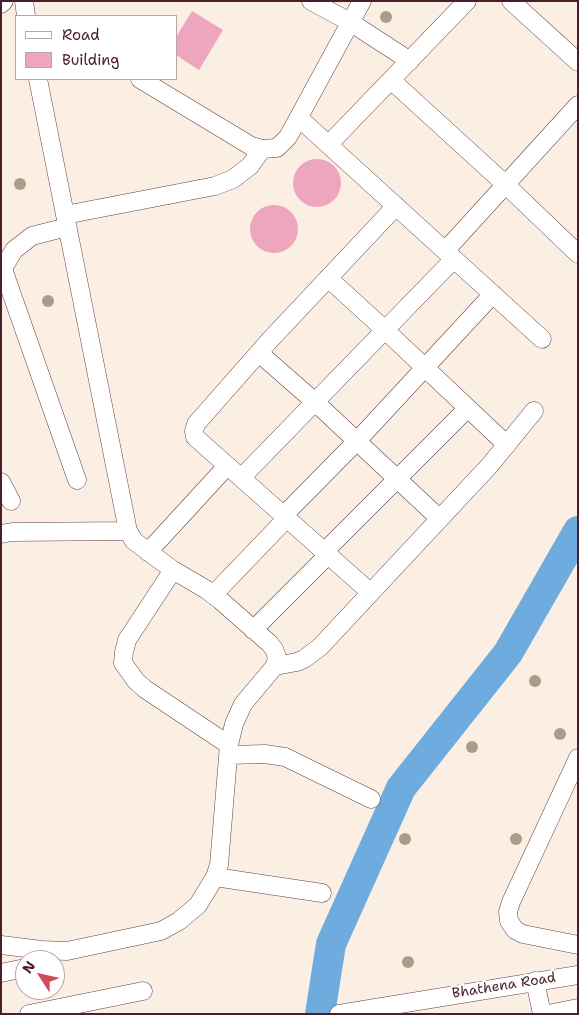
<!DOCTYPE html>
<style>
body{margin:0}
#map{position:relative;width:579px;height:1015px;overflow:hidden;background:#faefe2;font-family:"Shantell Sans",sans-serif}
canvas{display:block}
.frame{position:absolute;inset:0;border:2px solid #4a1f2b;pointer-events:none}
.legend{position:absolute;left:15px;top:15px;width:162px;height:65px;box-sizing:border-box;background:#fff;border:1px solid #b7a5aa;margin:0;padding:6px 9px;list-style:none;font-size:15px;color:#4a1f2b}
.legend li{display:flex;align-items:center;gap:10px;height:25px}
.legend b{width:25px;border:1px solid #b7a5aa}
.north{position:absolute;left:15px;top:950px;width:50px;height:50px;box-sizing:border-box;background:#fff;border:1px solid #b7a5aa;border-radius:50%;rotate:305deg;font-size:14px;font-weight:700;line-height:20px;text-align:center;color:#4a1f2b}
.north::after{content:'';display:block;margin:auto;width:18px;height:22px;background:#d1495b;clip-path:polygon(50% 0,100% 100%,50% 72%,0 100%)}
</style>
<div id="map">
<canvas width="579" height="1015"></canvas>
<div class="frame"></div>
<ul class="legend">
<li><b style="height:6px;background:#fff"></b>Road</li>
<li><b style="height:14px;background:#eea6bf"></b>Building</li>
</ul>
<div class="north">N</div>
</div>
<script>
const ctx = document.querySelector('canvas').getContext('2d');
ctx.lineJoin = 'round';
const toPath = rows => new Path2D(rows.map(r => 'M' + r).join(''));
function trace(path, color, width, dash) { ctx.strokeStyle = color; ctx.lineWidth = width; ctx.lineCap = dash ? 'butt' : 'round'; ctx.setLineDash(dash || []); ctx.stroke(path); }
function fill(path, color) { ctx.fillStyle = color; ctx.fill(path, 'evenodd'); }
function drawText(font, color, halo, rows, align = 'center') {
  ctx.font = font + ' "Shantell Sans",sans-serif'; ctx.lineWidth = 4.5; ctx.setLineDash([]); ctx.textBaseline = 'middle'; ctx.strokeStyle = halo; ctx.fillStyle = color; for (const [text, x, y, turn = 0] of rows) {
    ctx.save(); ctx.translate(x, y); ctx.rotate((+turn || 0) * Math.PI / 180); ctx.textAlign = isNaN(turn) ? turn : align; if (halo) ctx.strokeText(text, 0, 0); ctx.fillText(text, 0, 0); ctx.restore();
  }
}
const river = toPath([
 [320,1014,331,944,401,788,508,653,578,531]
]);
const building = toPath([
 [192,11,223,30,199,70,176,55,176,37],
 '293 183a24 24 0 1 1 48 0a24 24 0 1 1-48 0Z',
 '250 229a24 24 0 1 1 48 0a24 24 0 1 1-48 0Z'
]);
const minor = toPath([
 [24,1,26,16],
 [311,1,350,22,410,61],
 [511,1,578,62],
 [1,4,4,1],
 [140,79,251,146,262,149,277,148,288,137,362,1],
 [391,80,505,184,578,254],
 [299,118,542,339],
 [329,144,467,1],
 [65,215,215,186,233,179,250,166,262,149],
 [445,251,578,105],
 [3,269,77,480],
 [1,272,14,250,32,236,67,227],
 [328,278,385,330,507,445],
 [259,353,315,402,440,519],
 [241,478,454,259],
 [1,482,11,501],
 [283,516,357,441,493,294],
 [1,534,12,532,128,531],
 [148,552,227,466],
 [324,552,468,408],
 [173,570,127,640,124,652,123,663,136,681,145,689,229,745],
 [370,592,195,437,194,431,196,424,269,341,396,206],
 [213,595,286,519],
 [253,630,328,555],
 [275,666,297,662,304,659,320,647,490,465,534,411],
 [229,755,265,754,285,757,371,799],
 [578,758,511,902,508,912,509,921,515,930,523,934,578,945],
 [215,877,322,893],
 [1,945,42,950,67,951,161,931,179,921,198,905,215,877,219,865,229,745,234,724,243,704,275,666,277,657,274,649,269,643,220,600,207,590,173,570,134,541,128,531,38,79],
 [1,973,25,968],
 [535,981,542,1014],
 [29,1014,143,991],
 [339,1014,578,975],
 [548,1014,578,1008]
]);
const trees = [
 [386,17],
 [20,184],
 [48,301],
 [535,681],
 [560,734],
 [472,747],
 [405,839],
 [516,839],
 [408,962]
];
const streetNames = [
 ["Bhathena Road",504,986,-9]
];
trace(river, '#6eace0', 30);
fill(building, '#eea6bf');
trace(minor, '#643e46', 19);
trace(minor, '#fff', 18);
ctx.fillStyle = '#ab9c89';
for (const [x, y] of trees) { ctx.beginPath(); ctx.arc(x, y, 6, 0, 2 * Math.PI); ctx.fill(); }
drawText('14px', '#4a1f2b', '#fff', streetNames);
</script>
